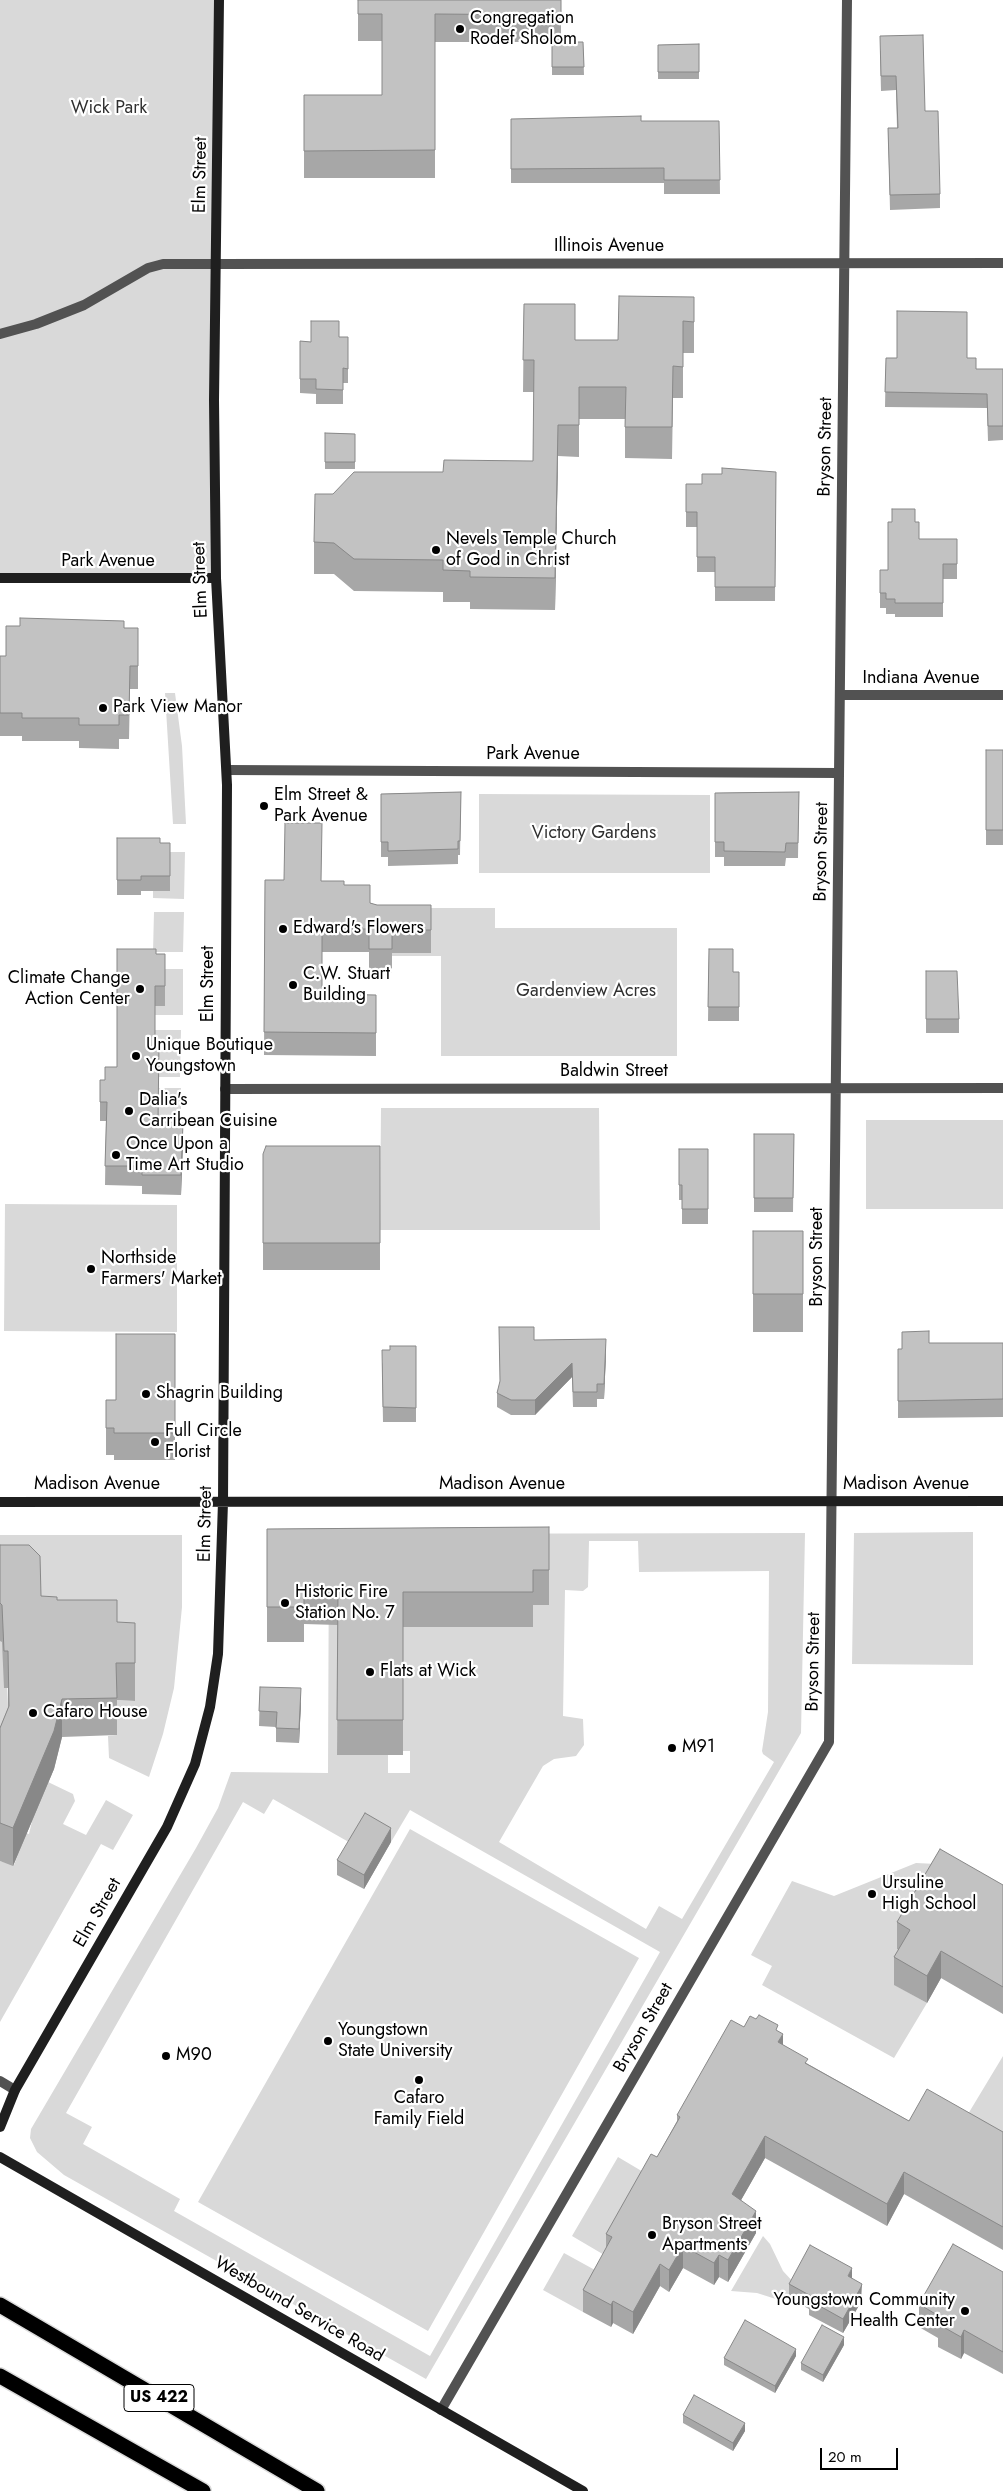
<!DOCTYPE html>
<style>
body{margin:0}
#map{position:relative;width:1003px;height:2491px;overflow:hidden;background:#fff;font-family:Jost,sans-serif}
canvas{display:block}
.scale{position:absolute;left:820px;top:2448px;width:78px;height:22px;box-sizing:border-box;border:2px solid #000;border-top:0;padding-left:6px;font-size:15px;line-height:18px;white-space:nowrap;color:#000;-webkit-text-stroke:4px #fff;paint-order:stroke}
</style>
<div id="map">
<canvas width="1003" height="2491"></canvas>
<div class="scale">20 m</div>
</div>
<script>
const ctx = document.querySelector('canvas').getContext('2d');
ctx.lineJoin = 'round';
function fill(path, color) { ctx.fillStyle = color; ctx.fill(path, 'evenodd'); }
const toPath = rows => new Path2D(rows.map(r => 'M' + r).join(''));
function trace(path, color, width, dash) { ctx.strokeStyle = color; ctx.lineWidth = width; ctx.lineCap = dash ? 'butt' : 'round'; ctx.setLineDash(dash || []); ctx.stroke(path); }
function drawText(font, color, halo, rows, align = 'center') {
  ctx.font = font + ' Jost,sans-serif'; ctx.lineWidth = 4.5; ctx.setLineDash([]); ctx.textBaseline = 'middle'; ctx.strokeStyle = halo; ctx.fillStyle = color; for (const [text, x, y, turn = 0] of rows) {
    ctx.save(); ctx.translate(x, y); ctx.rotate((+turn || 0) * Math.PI / 180); ctx.textAlign = isNaN(turn) ? turn : align; if (halo) ctx.strokeText(text, 0, 0); ctx.fillText(text, 0, 0); ctx.restore();
  }
}
const green = toPath([
 [0,0,219,0,216,578,0,578],
 [165,693,175,693,182,746,186,824,173,824],
 [479,794,710,795,710,873,479,873],
 [160,852,185,852,184,899,153,898,153,891,170,891,170,858],
 [377,908,495,908,495,928,677,928,677,1056,441,1056,441,956,377,956],
 [154,912,184,912,183,952,153,952],
 [156,969,183,969,183,1015,146,1015],
 [153,1030,181,1030,180,1077,155,1077],
 [150,1088,181,1088,181,1132,129,1121,159,1122,159,1093],
 [381,1108,599,1108,600,1230,380,1230],
 [866,1120,1003,1120,1003,1209,866,1209],
 [5,1204,177,1205,177,1332,4,1331],
 [973,1532,973,1665,852,1664,854,1533],
 [805,1533,801,1733,426,2379,64,2175,37,2152,30,2138,31,2129,196,1848,218,1808,231,1772,328,1773,329,1534],
 [589,1541,638,1541,639,1572,769,1571,768,1712,762,1751,763,1754,774,1762,682,1919,659,1906,646,1929,499,1842,543,1766,554,1759,576,1756,584,1745,583,1719,563,1716,565,1590,583,1591,588,1587],
 [549,1562,533,1605,533,1627,403,1627,403,1751,410,1751,410,1773,388,1773,388,1755,337,1755,341,1643],
 [273,1799,354,1845,391,1842,410,1810,660,1952,430,2356,174,2211,180,2199,83,2144,92,2127,66,2113,243,1802,264,1814],
 [0,1535,182,1535,182,1607,174,1688,163,1734,149,1777,109,1758,108,1736,117,1735,116,1700,135,1701,0,1587],
 [5,1629,9,1733,0,1766,0,1634],
 [48,1782,73,1794,75,1801,63,1824,86,1835,106,1800,133,1815,113,1850,101,1844,0,2022,0,1861,14,1865,26,1833,29,1834,33,1817],
 [410,1829,639,1958,428,2331,198,2202],
 [916,1863,937,1864,898,1950,910,1957,895,1985,927,2003,894,2058,762,1985,772,1966,751,1955,792,1881,834,1896],
 [1003,2056,1003,2154,959,2129],
 [618,2157,650,2176,606,2256,572,2236],
 [763,2236,770,2244,783,2271,796,2285,792,2297,779,2300,757,2293,731,2291],
 [564,2253,604,2275,583,2312,543,2290]
]);
const lane = toPath([
 [0,334,36,324,84,305,148,268,163,264,216,264]
]);
const street = toPath([
 [216,264,1003,263],
 [840,695,1003,695],
 [227,770,839,773],
 [225,1089,1003,1088],
 [0,2081,15,2090],
 [441,2410,829,1742,847,0]
]);
const secondary = toPath([
 [0,578,216,578],
 [0,1502,1003,1501],
 [0,2127,15,2090,167,1827,195,1764,210,1707,218,1654,223,1502,227,785,216,578,214,400,219,0],
 [0,2157,583,2491]
]);
const highway = toPath([
 [0,2305,317,2491],
 [0,2376,203,2491]
]);
const wall = toPath([
 [358,0,561,0,561,42,583,42,584,75,552,75,552,42,435,42,435,178,304,178,304,95,382,95,382,41,358,41],
 [699,44,699,79,658,79,658,45],
 [880,50,925,111,940,194,940,208,890,210,888,128,897,128,896,90,881,91],
 [511,119,641,121,719,121,720,194,664,194,664,183,511,183],
 [694,297,694,353,683,353,683,398,673,398,672,459,625,458,625,419,579,419,579,457,558,456,555,610,470,609,470,602,443,602,443,592,354,591,334,574,314,574,314,542,333,494,443,472,533,461,534,392,523,392,524,304,575,340,618,340],
 [339,337,348,337,348,383,343,383,343,404,316,404,316,394,300,393,300,341,311,342],
 [886,358,967,358,976,369,1003,369,1003,440,988,441,987,408,885,407],
 [325,433,355,434,355,469,325,469],
 [776,472,775,601,715,601,715,572,697,572,697,527,686,527,686,484,702,484,722,474],
 [915,522,919,539,957,539,957,579,943,579,943,617,895,617,895,614,886,614,886,608,880,608,880,570,888,570],
 [124,628,138,628,138,689,130,689,129,739,119,739,119,749,79,748,79,741,22,741,22,736,0,736,0,656,6,656],
 [986,750,1003,750,1003,845,986,845],
 [461,792,460,855,458,855,458,864,388,866,388,857,381,857,381,794],
 [799,792,798,858,786,858,785,866,724,866,724,857,715,857,715,793],
 [117,838,160,843,170,843,170,891,141,891,141,895,117,895],
 [265,880,321,881,344,885,370,903,377,905,431,905,431,953,392,953,392,973,369,973,369,952,322,952,322,994,376,995,376,1056,264,1055],
 [709,949,733,972,739,972,739,1021,708,1021],
 [156,954,165,954,165,1006,155,1006,155,1042,159,1122,183,1142,181,1195,142,1194,142,1186,105,1185,106,1121,100,1121,100,1080,105,1080,117,1067],
 [926,971,959,1019,959,1033,926,1033],
 [754,1134,794,1134,793,1212,754,1212],
 [380,1146,380,1270,263,1270,263,1154],
 [679,1149,708,1149,708,1224,682,1224,682,1200,679,1200],
 [753,1231,803,1231,803,1332,753,1332],
 [175,1334,175,1460,114,1460,114,1455,106,1455,106,1400,116,1400],
 [534,1340,606,1354,604,1399,597,1399,597,1407,573,1407,572,1377,535,1415,511,1415,497,1407,497,1393],
 [929,1343,1003,1343,1003,1417,898,1418,898,1349,902,1349],
 [416,1346,416,1422,383,1422,382,1364,390,1350],
 [549,1527,549,1605,533,1605,533,1627,403,1627,403,1755,337,1755,338,1625,304,1624,304,1642,267,1642,267,1529],
 [0,1545,41,1596,57,1600,117,1622,135,1661,135,1701,117,1700,117,1735,62,1737,54,1769,13,1866,0,1861,0,1728,8,1708,8,1688,4,1688,2,1642,0,1641],
 [260,1687,301,1703,299,1743,276,1742,276,1727,259,1726],
 [391,1842,364,1889,337,1875,337,1860],
 [1003,1885,1003,2014,941,1978,927,2003,894,1985,894,1957,899,1950,897,1949,897,1922],
 [744,2027,778,2032,783,2045,808,2064,909,2121,1003,2132,1003,2250,904,2194,887,2226,765,2158,741,2200,756,2233,728,2282,719,2277,714,2285,683,2268,669,2292,660,2286,633,2334,613,2323,611,2327,583,2312,583,2290,606,2249,606,2234,657,2157,677,2121,677,2115],
 [1003,2272,1003,2374,964,2353,961,2359,938,2347,938,2338,919,2327,919,2304],
 [852,2278,862,2298,861,2302,843,2333,809,2315,809,2309,789,2298,789,2284],
 [844,2345,823,2382,801,2370,801,2363],
 [796,2356,775,2393,724,2365,724,2358],
 [683,2415,745,2431,733,2451,683,2423]
]);
const shadedWall = toPath([
 [558,425,558,456,555,610,555,578],
 [183,1123,183,1142,181,1195,181,1175],
 [606,1339,606,1354,604,1399,604,1384],
 [572,1363,572,1377,535,1415,535,1400],
 [301,1688,301,1703,299,1743,299,1729],
 [62,1699,62,1737,54,1769,13,1866,13,1828],
 [391,1828,391,1842,364,1889,364,1875],
 [941,1951,941,1978,927,2003,927,1976],
 [783,2034,783,2057,778,2042],
 [765,2136,765,2158,732,2216,732,2194],
 [904,2172,904,2194,887,2226,887,2204],
 [756,2211,756,2233,728,2282,728,2260],
 [683,2246,683,2268,669,2292,669,2270],
 [719,2255,719,2277,714,2285,714,2263],
 [660,2264,660,2286,633,2334,633,2312],
 [852,2268,852,2283,848,2276],
 [862,2284,861,2302,843,2333,843,2319],
 [613,2301,613,2323,611,2327,611,2305],
 [964,2330,964,2353,961,2359,961,2337],
 [844,2337,844,2345,823,2382,823,2375],
 [796,2349,796,2356,775,2393,775,2386],
 [745,2423,745,2431,733,2451,733,2443]
]);
const building = toPath([
 [358,0,561,0,561,15,435,14,435,150,304,151,304,95,382,95,382,14,358,14,358,0],
 [923,35,925,111,938,111,940,194,890,195,888,128,898,128,896,76,881,76,880,36,923,35],
 [552,42,583,42,584,67,552,67,552,42],
 [699,44,699,72,658,72,658,45,699,44],
 [641,116,641,121,719,121,720,180,664,180,664,168,511,169,511,119,641,116],
 [619,296,694,297,694,322,683,321,683,367,673,366,672,427,625,427,626,387,579,387,579,425,558,425,555,578,470,577,470,571,443,570,443,560,354,559,334,543,314,542,315,494,333,494,354,472,443,472,444,460,533,461,534,360,523,360,524,304,575,304,575,340,618,340,619,296],
 [897,311,967,312,967,358,976,358,976,369,1003,369,1003,426,988,426,987,394,885,392,886,358,897,358,897,311],
 [311,321,339,321,339,337,348,337,348,369,343,368,343,390,316,389,316,379,300,379,300,341,311,342,311,321],
 [325,433,355,434,355,462,325,462,325,433],
 [722,468,776,472,775,587,715,587,715,557,697,557,697,512,686,512,686,484,702,484,702,474,722,474,722,468],
 [892,509,915,509,915,522,919,522,919,539,957,539,957,564,943,564,943,603,895,603,895,599,886,599,886,593,880,593,880,570,888,570,888,522,892,522,892,509],
 [20,618,124,621,124,628,138,628,138,666,130,666,129,715,119,715,119,725,79,725,79,718,22,718,22,713,0,713,0,656,6,656,6,626,20,626,20,618],
 [986,750,1003,750,1003,830,986,830,986,750],
 [461,792,460,841,458,841,458,849,388,851,388,842,381,842,381,794,461,792],
 [799,792,798,843,786,843,785,852,724,851,724,842,715,842,715,793,799,792],
 [285,823,322,823,321,881,344,881,344,885,370,885,370,903,377,905,431,905,431,930,392,930,392,949,369,949,369,929,322,929,322,994,376,995,376,1033,264,1032,265,880,284,880,285,823],
 [117,838,160,838,160,843,170,843,170,876,141,876,141,880,117,880,117,838],
 [117,949,156,949,156,954,165,954,165,986,155,986,155,1042,159,1043,158,1122,183,1123,181,1175,142,1175,142,1166,105,1166,107,1102,100,1102,100,1080,105,1080,105,1067,117,1067,117,949],
 [709,949,733,949,733,972,739,972,739,1007,708,1007,709,949],
 [926,971,957,971,959,1019,926,1019,926,971],
 [754,1134,794,1134,793,1198,754,1198,754,1134],
 [266,1146,380,1146,380,1243,263,1243,263,1154,266,1146],
 [679,1149,708,1149,708,1209,682,1209,682,1185,679,1185,679,1149],
 [753,1231,803,1231,803,1294,753,1294,753,1231],
 [499,1327,534,1327,534,1340,606,1339,604,1384,597,1384,597,1392,573,1392,572,1363,535,1400,511,1400,497,1393,500,1381,499,1327],
 [929,1331,929,1343,1003,1343,1003,1399,898,1401,898,1349,902,1349,902,1332,929,1331],
 [116,1334,175,1334,175,1433,114,1433,114,1428,106,1428,106,1400,116,1400,116,1334],
 [390,1346,416,1346,416,1408,383,1407,382,1350,390,1350,390,1346],
 [549,1527,549,1570,533,1570,533,1592,403,1592,403,1720,337,1720,338,1590,304,1589,304,1607,267,1607,267,1529,549,1527],
 [0,1545,29,1545,40,1556,41,1596,57,1597,57,1600,117,1600,117,1622,135,1623,135,1663,116,1663,117,1698,62,1699,54,1731,13,1828,0,1823,0,1728,9,1706,8,1651,4,1651,2,1605,0,1603,0,1545],
 [260,1687,301,1688,299,1729,276,1728,277,1712,259,1711,260,1687],
 [365,1813,391,1828,364,1875,337,1860,365,1813],
 [940,1849,1003,1885,1003,1987,941,1951,927,1976,894,1957,910,1930,897,1922,940,1849],
 [759,2015,778,2025,776,2030,783,2034,778,2042,808,2059,805,2063,909,2121,927,2089,1003,2132,1003,2227,904,2172,887,2204,765,2136,732,2194,756,2211,728,2260,719,2255,714,2263,683,2246,669,2270,660,2264,633,2312,613,2301,611,2305,583,2290,612,2237,606,2234,651,2154,657,2157,680,2117,677,2115,731,2020,744,2027,750,2016,756,2019,759,2015],
 [953,2244,1003,2272,1003,2352,964,2330,961,2337,938,2324,942,2318,919,2304,953,2244],
 [810,2245,852,2268,848,2276,862,2284,861,2287,843,2319,809,2300,811,2296,789,2284,810,2245],
 [745,2320,796,2349,775,2386,724,2358,745,2320],
 [822,2325,844,2337,823,2375,801,2363,822,2325],
 [694,2395,745,2423,733,2443,683,2415,694,2395]
]);
const markers = [
 [460,29,5,"#000"],
 [436,550,5,"#000"],
 [103,708,5,"#000"],
 [264,806,5,"#000"],
 [283,929,5,"#000"],
 [293,985,5,"#000"],
 [140,989,5,"#000"],
 [136,1056,5,"#000"],
 [129,1111,5,"#000"],
 [116,1155,5,"#000"],
 [91,1269,5,"#000"],
 [146,1394,5,"#000"],
 [155,1442,5,"#000"],
 [285,1603,5,"#000"],
 [370,1672,5,"#000"],
 [33,1713,5,"#000"],
 [672,1748,5,"#000"],
 [872,1894,5,"#000"],
 [328,2041,5,"#000"],
 [166,2056,5,"#000"],
 [419,2080,5,"#000"],
 [652,2235,5,"#000"],
 [965,2311,5,"#000"]
];
const shields = [
 [159,2398,70]
];
const shieldNames = [
 ["US 422",159,2398]
];
const poiNames = [
 ["Congregation",470,19],
 ["Rodef Sholom",470,40],
 ["Nevels Temple Church",446,540],
 ["of God in Christ",446,561],
 ["Park View Manor",113,708],
 ["Elm Street &",274,796],
 ["Park Avenue",274,817],
 ["Edward's Flowers",293,929],
 ["C.W. Stuart",303,975],
 ["Building",303,996],
 ["Climate Change",130,979,"right"],
 ["Action Center",130,1000,"right"],
 ["Unique Boutique",146,1046],
 ["Youngstown",146,1067],
 ["Dalia's",139,1101],
 ["Carribean Cuisine",139,1122],
 ["Once Upon a",126,1145],
 ["Time Art Studio",126,1166],
 ["Northside",101,1259],
 ["Farmers' Market",101,1280],
 ["Shagrin Building",156,1394],
 ["Full Circle",165,1432],
 ["Florist",165,1453],
 ["Historic Fire",295,1593],
 ["Station No. 7",295,1614],
 ["Flats at Wick",380,1672],
 ["Cafaro House",43,1713],
 ["M91",682,1748],
 ["Ursuline",882,1884],
 ["High School",882,1905],
 ["Youngstown",338,2031],
 ["State University",338,2052],
 ["M90",176,2056],
 ["Cafaro",419,2099,"center"],
 ["Family Field",419,2120,"center"],
 ["Bryson Street",662,2225],
 ["Apartments",662,2246],
 ["Youngstown Community",955,2301,"right"],
 ["Health Center",955,2322,"right"]
];
const parkNames = [
 ["Wick Park",109,109],
 ["Victory Gardens",594,834],
 ["Gardenview Acres",586,992]
];
const streetNames = [
 ["Elm Street",201,175,-89],
 ["Illinois Avenue",609,247],
 ["Bryson Street",826,447,-89],
 ["Park Avenue",108,562],
 ["Elm Street",201,580,-92],
 ["Indiana Avenue",921,679],
 ["Park Avenue",533,755],
 ["Bryson Street",822,852,-89],
 ["Elm Street",209,984,-90],
 ["Baldwin Street",614,1072],
 ["Bryson Street",818,1257,-90],
 ["Madison Avenue",97,1485],
 ["Madison Avenue",502,1485],
 ["Madison Avenue",906,1485],
 ["Elm Street",206,1524,-89],
 ["Bryson Street",814,1662,-89],
 ["Elm Street",98,1913,-60],
 ["Bryson Street",644,2028,-60],
 ["Westbound Service Road",299,2310,30]
];
fill(green, '#d9d9d9');
trace(highway, '#dbdbdb', 18);
trace(lane, '#525252', 10);
trace(street, '#525252', 10);
trace(secondary, '#1f1f1f', 10);
trace(highway, '#000', 15);
fill(wall, '#a7a7a7');
fill(shadedWall, '#888');
fill(building, '#c2c2c2');
trace(building, '#888', 1);
for (const [x, y, r, color] of markers) { const dot = new Path2D(); dot.arc(x, y, r, 0, 2 * Math.PI); ctx.fillStyle = color; ctx.fill(dot); trace(dot, '#fff', 2); }
for (const [x, y, w] of shields) { const box = new Path2D(); box.roundRect(x - w / 2, y - 13.5, w, 27, 4); ctx.fillStyle = '#fff'; ctx.fill(box); trace(box, '#000', 1); }
drawText('bold 16px', '#000', null, shieldNames);
drawText('18px', '#000', '#fff', poiNames, 'left');
drawText('18px', '#303030', '#fff', parkNames);
drawText('18px', '#000', '#fff', streetNames);
</script>
